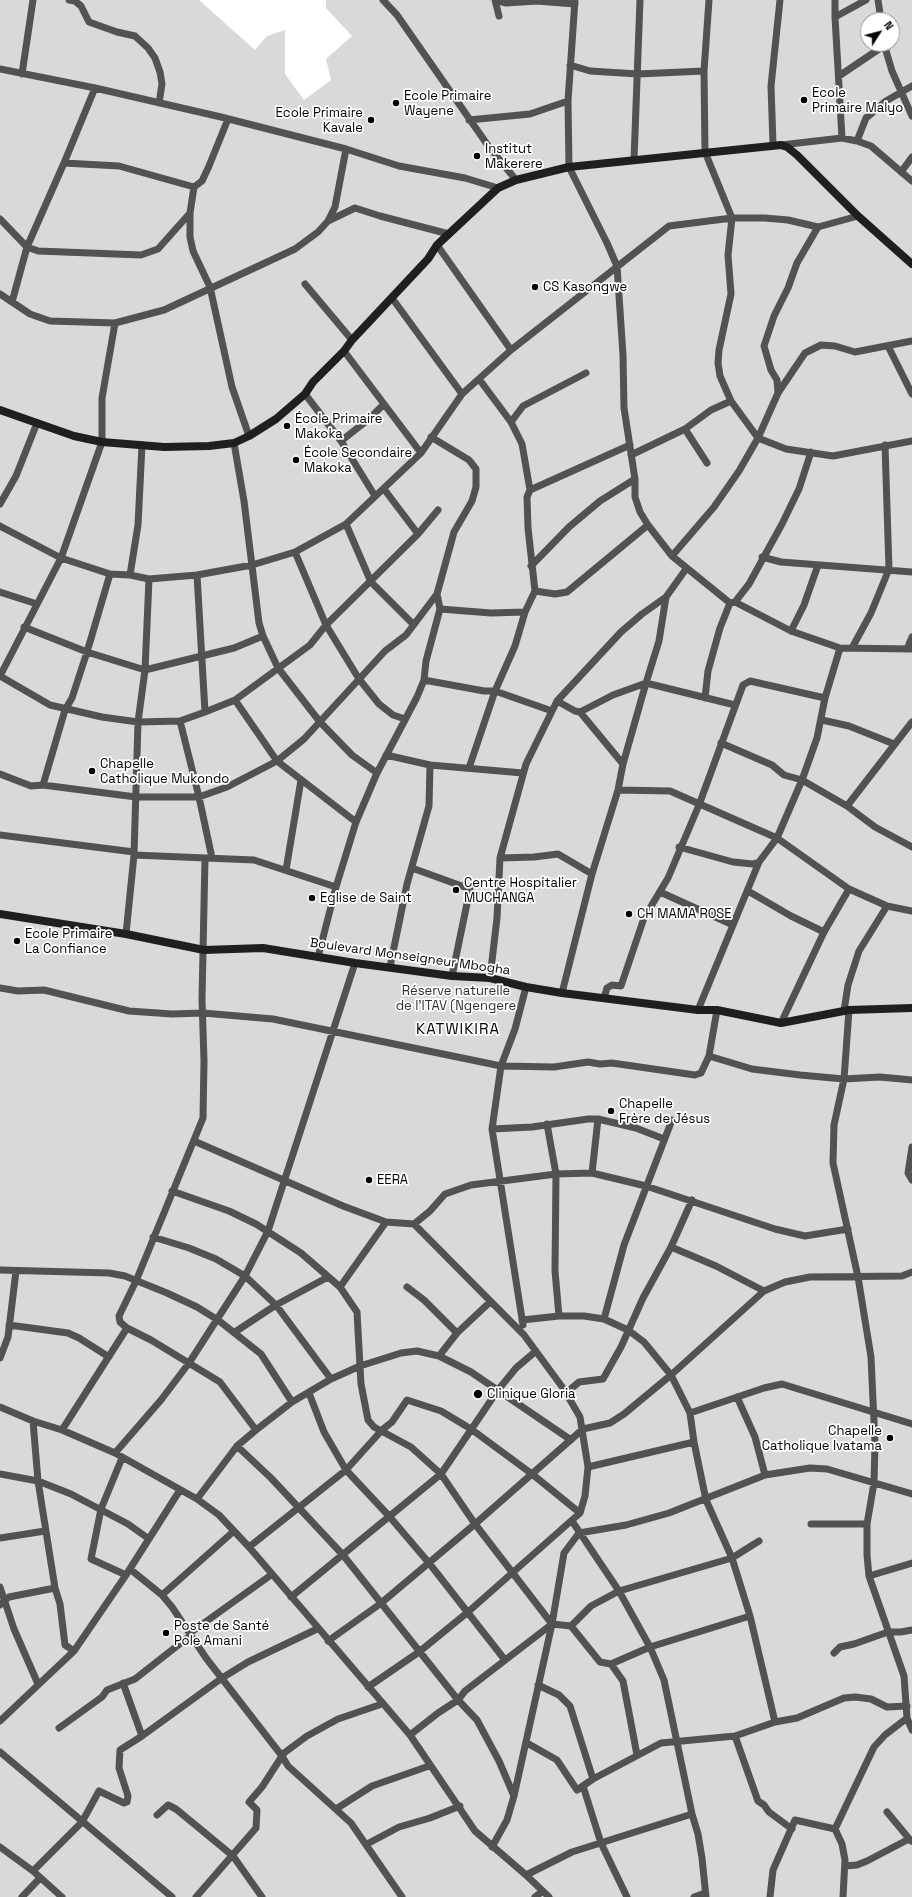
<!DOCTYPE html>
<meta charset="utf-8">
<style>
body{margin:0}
#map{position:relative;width:912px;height:1897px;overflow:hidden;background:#fff;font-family:"Space Grotesk",sans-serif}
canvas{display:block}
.north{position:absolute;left:860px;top:12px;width:40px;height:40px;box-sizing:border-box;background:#fff;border:1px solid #999;border-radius:50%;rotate:54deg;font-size:11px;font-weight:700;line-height:16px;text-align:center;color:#000}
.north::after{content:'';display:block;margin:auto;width:14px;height:18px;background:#000;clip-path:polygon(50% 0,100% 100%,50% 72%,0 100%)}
</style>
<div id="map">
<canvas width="912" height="1897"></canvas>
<div class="north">N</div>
</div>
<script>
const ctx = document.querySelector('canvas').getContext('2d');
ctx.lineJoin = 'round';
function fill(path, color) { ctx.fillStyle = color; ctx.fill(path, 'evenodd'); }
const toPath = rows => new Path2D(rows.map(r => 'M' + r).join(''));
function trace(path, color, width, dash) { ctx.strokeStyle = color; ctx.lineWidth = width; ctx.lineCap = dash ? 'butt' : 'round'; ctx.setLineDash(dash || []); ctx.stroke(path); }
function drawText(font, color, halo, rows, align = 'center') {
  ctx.font = font + ' "Space Grotesk",sans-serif'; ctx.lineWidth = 3.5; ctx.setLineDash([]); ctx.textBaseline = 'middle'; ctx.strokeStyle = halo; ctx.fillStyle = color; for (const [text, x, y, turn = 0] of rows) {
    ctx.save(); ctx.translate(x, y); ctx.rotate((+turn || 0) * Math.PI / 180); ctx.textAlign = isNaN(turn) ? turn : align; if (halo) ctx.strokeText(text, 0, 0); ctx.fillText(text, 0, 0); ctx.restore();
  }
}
const green = toPath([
 [0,0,199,0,255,50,267,36,285,30,285,74,304,100,331,80,326,59,352,36,326,8,326,0,912,0,912,1897,0,1897],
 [868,20,892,20,892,44,868,44]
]);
const street = toPath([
 [69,0,75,1,81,6,89,22,117,32,135,36,148,48,155,58,160,72,162,84,159,103],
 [383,0,397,15,489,147,516,180],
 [495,0,506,3,537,1,575,4],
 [495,0,499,16],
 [575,0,568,101,569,167,607,243,617,266,623,355,624,408,635,479,635,497,640,512,648,525,672,556,730,603,735,602,791,631,840,648,912,649],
 [709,0,704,71,705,152,732,218,728,255,731,294,719,350,718,363,720,376,731,401],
 [835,0,835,17,842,138],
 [878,0,881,20],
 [835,17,866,0],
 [884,44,892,71,912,116],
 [570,65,590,71,638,74,704,71],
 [0,69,95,88,221,117,346,149,399,166,465,178,498,188],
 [22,74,33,0],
 [839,76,885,45],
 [95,88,64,163,119,166,194,187],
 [228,119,209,166,202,181,194,187,190,213,190,237,193,251,210,287,232,387,249,436],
 [469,120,530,114,568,101],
 [857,141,866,118,886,101,912,86],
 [773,144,771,86,780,0],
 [781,145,842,138,857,141,871,146,912,181],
 [634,160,640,0],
 [901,172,912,157],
 [0,219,27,247,38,251,141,255,158,249,190,213],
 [328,221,355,208,380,216,449,234],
 [437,245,511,350],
 [305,284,352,340],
 [0,294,30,314,50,321,115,323],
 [392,298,462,394],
 [12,302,27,247,64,163],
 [888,346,912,394],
 [344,351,421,453],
 [778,393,777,380,771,370,764,346,774,316,788,288,797,263,818,227],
 [305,394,341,441,375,496],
 [511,422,523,406,586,373],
 [685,429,707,463],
 [341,441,369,419,384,404],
 [234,443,244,501,259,623,263,636,278,668,320,722,352,755,377,773],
 [631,455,685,429,711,410,731,401,758,438,786,449,833,456,912,441],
 [384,489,418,534],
 [530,490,630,445],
 [0,504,16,476,37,423],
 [346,524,371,582,413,624],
 [0,526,61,558,110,574,130,575,149,579,197,575,252,565,295,552,346,524,421,453,462,394,511,350,669,226,732,218,765,218,788,220,818,227,858,216],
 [295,552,326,625,359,679,379,704,393,715,405,719],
 [672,556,714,507,739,471,758,438,778,393,805,353,821,345,835,346,855,352,912,341],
 [762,557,781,562,912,572],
 [531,566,569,527,600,501,635,479],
 [130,575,138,525,142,445],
 [197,575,205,712],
 [535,591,555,594,567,592,648,525],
 [0,592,37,604],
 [735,602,749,584,782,524,799,489,811,452],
 [440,609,491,613,525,612],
 [24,627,87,652,145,670,234,648,263,636],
 [791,631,804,605,818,565],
 [852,648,871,613,889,569,885,445],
 [907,649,912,637],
 [0,676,61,558,102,442,102,398,115,323,164,310,295,249,318,232,328,221,335,207,346,149],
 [0,676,50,705,102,717,138,722,180,721,205,712,235,700,310,645,326,625,418,534,438,510],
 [424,680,484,691,495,691,552,711],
 [705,698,708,671,720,628,730,603],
 [235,700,277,761,356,822],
 [557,701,575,711,580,712,623,764],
 [580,712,613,695,646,683,735,705],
 [822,720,849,726,894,744],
 [180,721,199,797,212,858],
 [721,743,772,765,784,775,802,780,847,806,875,827,912,847],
 [386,755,430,765,523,773],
 [469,768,495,691,515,646,525,612,535,591,528,528,527,497,530,490,522,444,511,422,479,379],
 [0,774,31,786,43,785,136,797,199,797,227,787,277,761,304,739,385,651,406,635,437,594],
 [43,785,65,710,72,698,87,652,110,574],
 [618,790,670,791,777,838,849,889,887,906,912,911],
 [847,806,912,722],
 [0,835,134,852],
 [679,847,733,862,753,864,759,862],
 [134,855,254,860,336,887],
 [205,858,202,999,204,1061,203,1118,136,1281,119,1316,120,1322,127,1328,151,1340,220,1382,256,1430],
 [500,858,534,857,558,854,592,874],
 [412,868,470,889,452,976],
 [286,870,301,780],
 [748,891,791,916,824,932],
 [660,892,733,925],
 [126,934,134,855,138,722,145,670,149,579],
 [318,957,336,887,356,822,377,773,417,697,424,680,426,661,440,609,437,594,454,532,472,501,476,487,476,469,469,460,431,437],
 [390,967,407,884,429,806,430,765],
 [490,978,497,918,500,858,526,764,557,701,621,632,642,614,666,597],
 [0,988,18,991,44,990,129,1011,172,1014,203,1013,273,1019,501,1066,554,1067,588,1062,600,1064,612,1063,695,1075,701,1073,709,1056,717,1010],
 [562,993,592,874,618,790,623,764,646,683,659,641,666,597,686,569],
 [604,998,607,988,612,985,621,986,644,918,668,878,699,805,743,685,750,681,825,698],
 [698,1010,759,862,777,838,802,780,817,738,825,698,840,648],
 [849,1010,844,1079,834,1125,833,1163,858,1277,871,1357,875,1444,874,1483,867,1524,867,1555,869,1576,904,1676,907,1718,912,1730],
 [844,1011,848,985,859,951,887,906],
 [781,1023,824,932,849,889],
 [709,1056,752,1069,800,1075,844,1079,880,1077,912,1080],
 [547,1124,556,1174,555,1271,559,1316],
 [492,1129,532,1127,588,1119,598,1119,636,1128,664,1139],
 [194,1141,343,1206,386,1222,414,1224,524,1335,563,1388,580,1417,588,1467,585,1496,580,1513,468,1612,419,1652,368,1687],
 [912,1147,908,1173,912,1180],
 [592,1173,598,1119],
 [172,1191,229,1211,256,1224,301,1253,340,1287,357,1312,361,1384,368,1420,374,1427,411,1447,441,1474,475,1524,552,1624,571,1626,600,1662,611,1664,650,1647,750,1616],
 [414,1224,430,1211,445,1194,471,1185,556,1174,592,1173,646,1186,775,1229,805,1236,848,1229],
 [153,1237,189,1248,216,1259,245,1276,276,1305,331,1379],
 [671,1247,716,1266,764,1291],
 [0,1270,109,1273,125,1276,167,1293,197,1307,218,1320,261,1354,292,1402],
 [340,1287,386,1222],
 [407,1287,424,1300,457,1333],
 [604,1319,624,1245,672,1120],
 [522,1320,559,1316,584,1316,604,1319,628,1330,644,1342,671,1375,690,1413,694,1442,706,1500,732,1558,750,1616,775,1722],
 [9,1325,68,1333,79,1338,109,1357],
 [523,1325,492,1129,501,1066,515,1029,526,987],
 [235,1332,276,1305,328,1277],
 [439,1356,457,1333,490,1302],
 [0,1358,8,1337,16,1271],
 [309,1393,324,1432,346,1470,389,1516,429,1563,505,1660],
 [566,1393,579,1382,603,1379,621,1347,643,1298,671,1247,692,1200],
 [737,1397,755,1437,765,1475],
 [0,1407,33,1421,62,1430,115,1453,197,1499,219,1515,249,1547,410,1735,475,1831,526,1875,549,1897],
 [690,1413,764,1388,782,1384,912,1424],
 [33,1421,38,1481,55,1588,60,1604,65,1645,74,1651],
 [62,1430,127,1328],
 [237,1446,271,1478,343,1555,458,1700,477,1720,499,1761,514,1796],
 [115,1453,161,1400,189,1363,245,1276,268,1231,355,963],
 [122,1458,101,1509,91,1559,126,1575],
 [588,1467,694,1442],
 [0,1474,38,1481,71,1494,128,1524,149,1539],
 [197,1499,237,1446,256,1430,292,1402,331,1379,360,1366,401,1353,417,1351,439,1356,471,1372,571,1440],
 [572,1521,619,1591,650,1647,664,1680,692,1814,698,1834,702,1858,706,1897],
 [811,1524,867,1524],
 [0,1538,45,1531],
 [249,1547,346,1470,382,1430,392,1422,407,1400,441,1411,471,1429,532,1474,580,1513],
 [130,1569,162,1595,172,1607,206,1658,282,1756,288,1766,351,1823,402,1897],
 [869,1576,912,1563],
 [0,1587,14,1629,38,1684],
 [162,1595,234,1531],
 [291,1597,441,1474,498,1390,516,1368,536,1351],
 [0,1605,9,1597,55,1588],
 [571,1626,591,1606,619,1591,732,1558,759,1541],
 [190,1633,271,1575],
 [328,1641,380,1604,475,1524,583,1429,610,1423,624,1414,671,1375,764,1291,785,1282,810,1277,902,1276,912,1272],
 [834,1653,840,1647,854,1644,888,1632,901,1632,912,1630],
 [611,1664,623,1681,637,1755],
 [123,1683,142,1736],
 [538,1685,559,1695,570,1706,593,1779],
 [0,1721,74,1651,126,1575,180,1490],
 [59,1728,102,1697,107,1690,135,1679,191,1635],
 [410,1735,438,1713,458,1700,465,1691,552,1624],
 [735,1736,758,1801,764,1805,769,1812,792,1829],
 [527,1743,557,1760,577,1790,593,1779,661,1743,735,1736,775,1722,797,1718,844,1698,855,1697,871,1699,887,1707,907,1706],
 [0,1752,172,1897],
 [583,1786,601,1843,627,1897],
 [336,1809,372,1786,429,1766],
 [887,1812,911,1841],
 [157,1815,168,1805,176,1809,233,1856,262,1897],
 [835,1829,874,1747,885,1735,907,1718],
 [835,1829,842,1844,845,1860,843,1897],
 [367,1844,399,1827,430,1818,460,1806],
 [0,1847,33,1871,62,1897],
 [492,1847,507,1820,514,1796,552,1624,564,1553,579,1533,626,1525,669,1513,765,1475,810,1468,827,1469,912,1494],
 [845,1866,857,1865,867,1861,909,1839],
 [33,1871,82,1822,99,1791,124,1803,127,1802,128,1796,119,1768,120,1750,142,1736,222,1678,248,1662,317,1629],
 [526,1875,572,1852,692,1814],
 [22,1897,40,1878],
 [196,1897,256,1828,257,1810,249,1802,262,1787,284,1753,307,1736,338,1719,382,1704],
 [535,1897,543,1891],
 [694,1897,705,1893],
 [770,1897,773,1870,795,1820,835,1829]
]);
const secondary = toPath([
 [0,410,74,436,102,442,164,447,209,446,234,443,249,436,276,419,305,394,313,382,344,351,352,340,428,259,437,245,498,188,516,180,569,167,781,145,787,147,797,155,858,216,912,264],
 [0,914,126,934,204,950,263,948,355,963,452,976,490,978,526,987,562,993,698,1010,717,1010,781,1023,849,1010,912,1008]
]);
const markers = [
 [804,100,4,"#000"],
 [396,103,4,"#000"],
 [371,120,4,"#000"],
 [477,156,4,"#000"],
 [535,287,4,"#000"],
 [287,426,4,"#000"],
 [296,460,4,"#000"],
 [92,771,4,"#000"],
 [456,890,4,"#000"],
 [312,898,4,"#000"],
 [629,914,4,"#000"],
 [17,941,4,"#000"],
 [611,1111,4,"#000"],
 [369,1180,4,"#000"],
 [478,1394,5,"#000"],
 [890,1438,4,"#000"],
 [166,1633,4,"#000"]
];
const poiNames = [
 ["Ecole",812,93],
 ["Primaire Malyo",812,108],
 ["Ecole Primaire",404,96],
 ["Wayene",404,111],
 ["Ecole Primaire",363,113,"right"],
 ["Kavale",363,128,"right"],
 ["Institut",485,149],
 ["Makerere",485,164],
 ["CS Kasongwe",543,287],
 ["École Primaire",295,419],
 ["Makoka",295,434],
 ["École Secondaire",304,453],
 ["Makoka",304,468],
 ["Chapelle",100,764],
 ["Catholique Mukondo",100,779],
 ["Centre Hospitalier",464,883],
 ["MUCHANGA",464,898],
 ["Eglise de Saint",320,898],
 ["CH MAMA ROSE",637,914],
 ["Ecole Primaire",25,934],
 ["La Confiance",25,949],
 ["Chapelle",619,1104],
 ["Frère de Jésus",619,1119],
 ["EERA",377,1180],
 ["Clinique Gloria",487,1394],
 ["Chapelle",882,1431,"right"],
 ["Catholique Ivatama",882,1446,"right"],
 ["Poste de Santé",174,1626],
 ["Pole Amani",174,1641]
];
const streetNames = [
 ["Boulevard Monseigneur Mbogha",410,957,8]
];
const parkNames = [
 ["Réserve naturelle",456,991],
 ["de l'ITAV (Ngengere",456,1006]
];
const quarterNames = [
 ["KATWIKIRA",458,1030]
];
fill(green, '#d9d9d9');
trace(street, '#525252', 7);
trace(secondary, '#1f1f1f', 8);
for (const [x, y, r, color] of markers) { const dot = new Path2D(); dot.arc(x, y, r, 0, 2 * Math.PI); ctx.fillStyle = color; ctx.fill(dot); trace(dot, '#fff', 1.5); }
drawText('13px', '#000', '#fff', poiNames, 'left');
drawText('13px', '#000', '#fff', streetNames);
drawText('13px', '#303030', '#fff', parkNames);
ctx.letterSpacing = '1px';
drawText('15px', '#000', '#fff', quarterNames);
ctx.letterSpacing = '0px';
</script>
